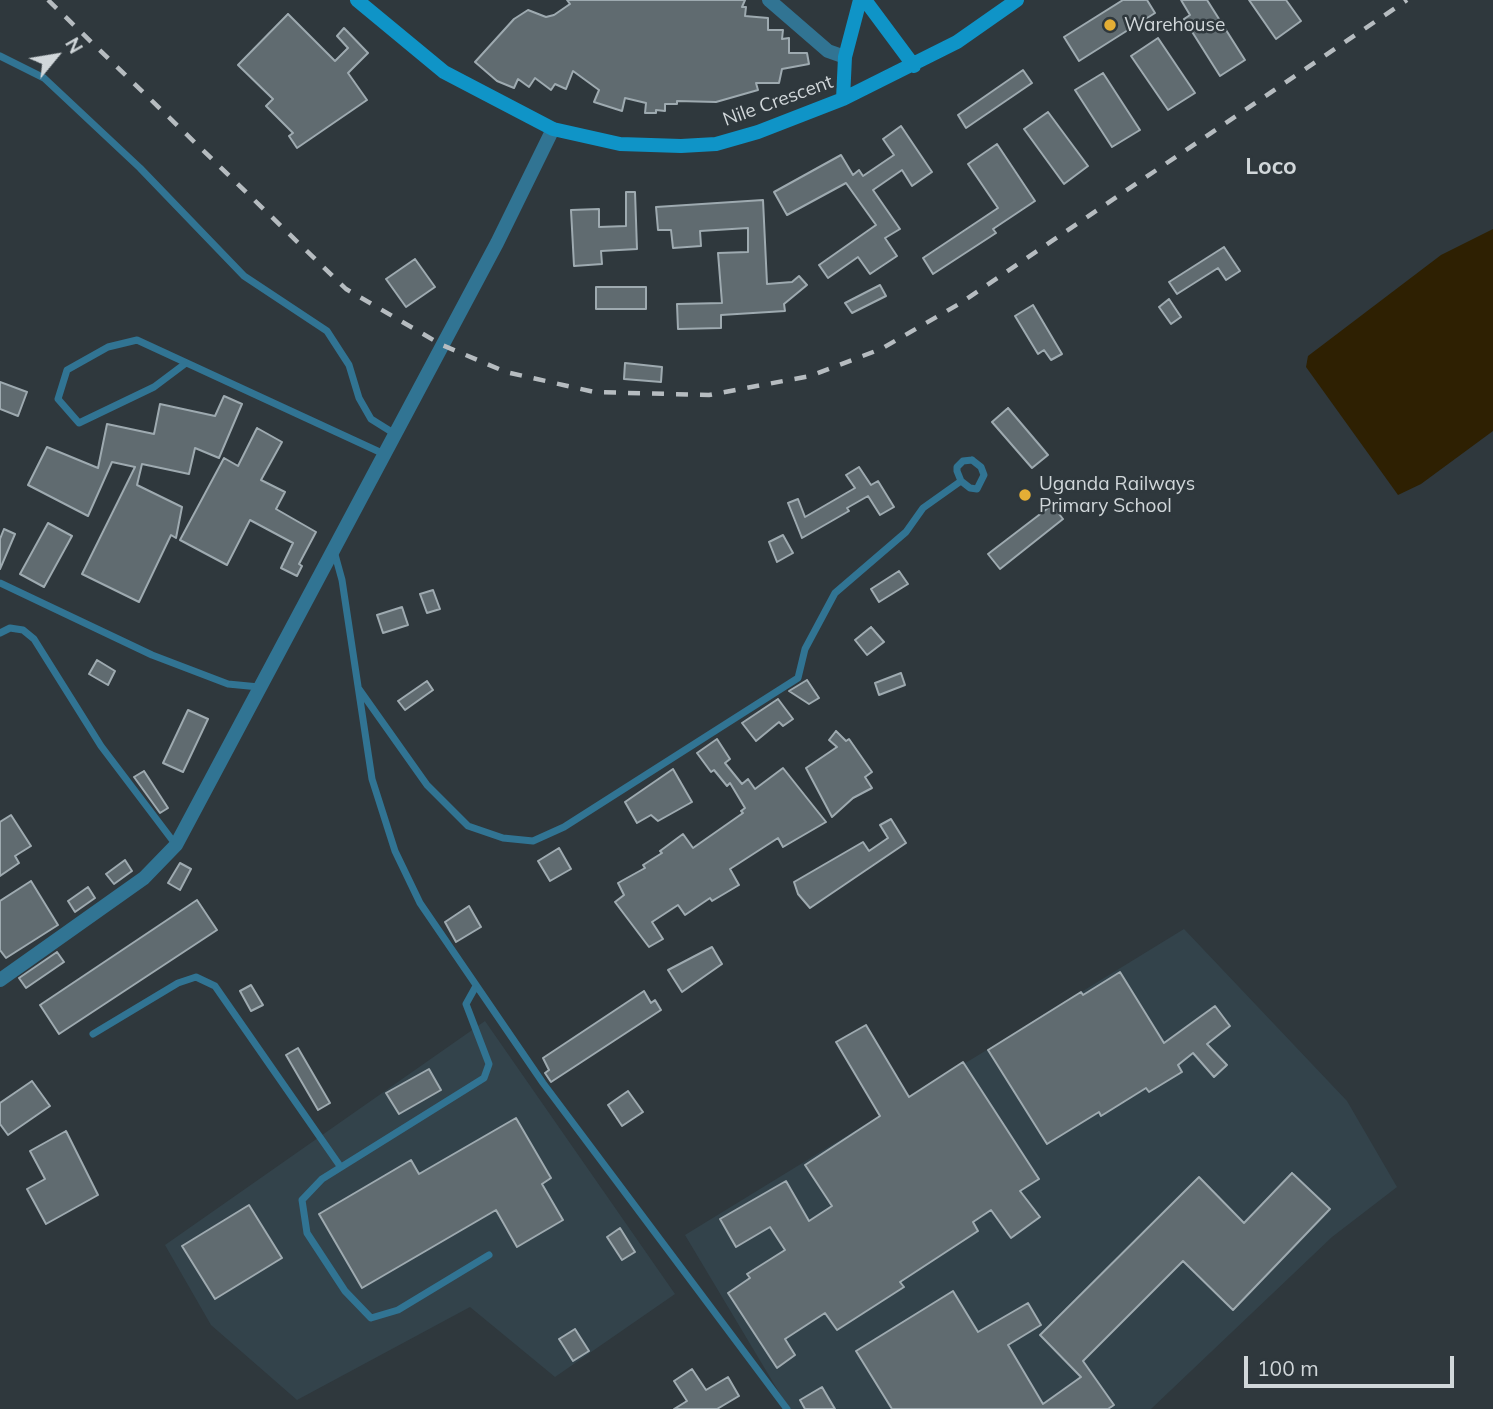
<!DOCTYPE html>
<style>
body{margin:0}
#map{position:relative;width:1493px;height:1409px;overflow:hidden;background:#2f383d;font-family:Mulish,sans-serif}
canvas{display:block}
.north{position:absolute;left:21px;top:21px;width:70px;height:70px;-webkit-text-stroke:5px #2f383d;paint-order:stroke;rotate:60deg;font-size:19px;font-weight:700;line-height:28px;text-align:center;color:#d1d7da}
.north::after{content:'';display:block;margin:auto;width:24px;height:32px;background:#d1d7da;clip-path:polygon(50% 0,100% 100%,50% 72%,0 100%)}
.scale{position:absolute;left:1244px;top:1356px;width:210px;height:32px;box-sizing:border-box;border:4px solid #d1d7da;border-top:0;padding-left:9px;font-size:21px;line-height:24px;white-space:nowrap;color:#d1d7da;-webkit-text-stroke:5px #2f383d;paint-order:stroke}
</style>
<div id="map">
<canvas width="1493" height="1409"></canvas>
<div class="north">N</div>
<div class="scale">100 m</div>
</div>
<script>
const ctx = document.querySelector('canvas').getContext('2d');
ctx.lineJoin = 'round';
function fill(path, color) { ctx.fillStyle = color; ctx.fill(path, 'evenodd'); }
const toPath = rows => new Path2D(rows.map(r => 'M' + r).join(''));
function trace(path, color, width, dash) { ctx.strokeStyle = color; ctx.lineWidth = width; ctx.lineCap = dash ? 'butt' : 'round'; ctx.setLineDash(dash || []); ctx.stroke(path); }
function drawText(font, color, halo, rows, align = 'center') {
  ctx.font = font + ' Mulish,sans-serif'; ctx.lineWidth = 5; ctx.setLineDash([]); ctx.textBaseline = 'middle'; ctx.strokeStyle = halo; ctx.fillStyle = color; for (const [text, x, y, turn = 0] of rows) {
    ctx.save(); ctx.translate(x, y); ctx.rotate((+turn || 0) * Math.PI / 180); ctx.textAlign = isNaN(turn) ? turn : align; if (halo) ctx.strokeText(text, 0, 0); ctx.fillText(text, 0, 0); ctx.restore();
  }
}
const built = toPath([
 [1184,929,1347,1101,1397,1187,1332,1237,1151,1409,789,1409,685,1235],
 [485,1021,675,1294,555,1377,470,1307,297,1400,211,1325,165,1245]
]);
const water = toPath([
 [1493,229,1493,431,1421,484,1398,495,1306,367,1308,356,1441,255]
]);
const building = toPath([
 [567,0,745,0,742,7,746,7,745,16,768,18,768,30,783,30,782,39,789,38,789,53,807,53,809,64,782,69,779,83,756,83,758,90,716,102,677,101,677,104,665,104,665,111,656,110,656,113,645,113,646,103,625,98,622,111,594,102,599,90,573,71,566,89,555,84,551,90,535,78,529,87,518,79,514,88,497,81,475,62,514,19,528,10,546,17,554,15,570,4,567,0],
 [1123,0,1147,0,1155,13,1079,61,1064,37,1123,0],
 [1181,0,1207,0,1245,60,1220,76,1184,19,1190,15,1181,0],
 [1249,0,1286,0,1301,21,1276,39,1249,0],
 [288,14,335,61,348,48,337,36,344,28,368,53,348,73,367,100,297,148,289,136,293,133,266,106,273,99,238,65,288,14],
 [1158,38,1195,93,1168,110,1131,56,1158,38],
 [1023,70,1032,83,966,128,958,115,1023,70],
 [1103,73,1140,130,1112,147,1075,90,1103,73],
 [1048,112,1088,166,1064,184,1024,129,1048,112],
 [901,126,932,172,912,186,902,170,873,190,900,229,885,238,897,256,870,274,858,257,828,278,819,265,876,225,846,183,787,215,774,192,841,155,853,175,859,170,863,176,894,155,883,139,901,126],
 [997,144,1035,201,993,229,996,233,933,274,923,258,998,208,968,164,997,144],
 [626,192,635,192,637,249,601,251,602,264,574,266,571,210,599,209,599,227,626,226,626,192],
 [763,200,767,284,792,282,799,276,807,285,784,304,785,311,721,315,721,328,678,329,677,304,722,303,718,253,748,252,748,228,700,231,701,246,673,248,671,230,658,230,656,207,763,200],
 [1224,247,1240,271,1226,280,1218,268,1177,294,1169,282,1224,247],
 [415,259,435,287,406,307,386,279,415,259],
 [880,285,886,296,852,313,845,303,880,285],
 [596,287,646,287,646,309,596,309,596,287],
 [1169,299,1181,317,1171,324,1159,307,1169,299],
 [1033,305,1062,354,1051,360,1044,350,1038,354,1015,316,1033,305],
 [625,363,662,367,661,382,624,379,625,363],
 [0,382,27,392,18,416,0,409,0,382],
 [224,396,242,404,219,458,195,448,189,474,142,464,137,485,182,507,176,538,171,535,139,602,82,574,135,467,112,462,88,516,28,485,47,447,98,468,107,424,154,434,160,404,215,416,224,396],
 [1008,408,1048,455,1032,468,992,422,1008,408],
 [257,428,282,442,261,480,285,492,276,509,316,532,299,564,302,566,297,576,281,568,293,543,250,520,227,565,180,540,224,458,238,466,257,428],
 [859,467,871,485,878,481,894,507,880,515,868,496,847,508,849,511,802,538,788,503,798,499,805,517,855,488,846,475,859,467],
 [1052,505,1063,519,1000,569,988,554,1052,505],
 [48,523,72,536,44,587,20,574,48,523],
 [4,529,15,534,0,569,0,539,4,529],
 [783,535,793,553,777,562,769,542,783,535],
 [899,571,908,584,879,602,871,589,899,571],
 [433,590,440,609,427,613,420,594,433,590],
 [402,607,408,625,383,633,377,615,402,607],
 [871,627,884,642,867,655,855,640,871,627],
 [97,660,115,671,108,685,89,674,97,660],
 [901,673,905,685,879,695,875,683,901,673],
 [807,680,819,698,809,704,789,691,807,680],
 [427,681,433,690,405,710,398,701,427,681],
 [778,699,793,719,783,726,779,722,756,741,742,723,778,699],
 [188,710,208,719,183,772,163,763,188,710],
 [836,731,846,741,849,739,872,772,865,777,872,788,853,798,832,817,806,768,837,747,829,740,836,731],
 [717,739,730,759,725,763,742,784,748,779,755,789,783,768,826,822,783,847,778,838,730,869,739,885,712,901,710,898,685,915,678,905,652,922,663,939,649,947,615,902,624,895,618,883,645,868,643,865,662,853,660,851,683,834,693,848,743,813,741,811,745,808,730,783,727,786,714,770,711,772,697,753,717,739],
 [673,769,692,802,658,821,651,815,637,823,625,802,673,769],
 [144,771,168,808,160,813,134,777,144,771],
 [11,815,31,846,15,856,19,863,0,876,0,822,11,815],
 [891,819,906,843,810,908,798,894,794,882,863,842,869,851,888,838,880,825,891,819],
 [559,848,571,869,550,881,538,861,559,848],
 [125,860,132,871,114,884,106,874,125,860],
 [180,863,191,869,180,890,168,883,180,863],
 [31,881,58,925,6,958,0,950,0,901,31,881],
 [88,887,95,898,75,912,68,901,88,887],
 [197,900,217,930,59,1034,40,1005,197,900],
 [469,906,481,927,456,942,445,922,469,906],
 [712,947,722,964,682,992,668,970,712,947],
 [57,952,64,962,26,988,19,978,57,952],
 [1120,972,1164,1043,1215,1006,1230,1026,1207,1044,1227,1065,1214,1077,1193,1053,1178,1065,1182,1072,1149,1092,1146,1088,1101,1116,1099,1112,1047,1144,988,1050,1081,992,1083,995,1120,972],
 [251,985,263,1005,251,1011,240,991,251,985],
 [644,991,651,1003,655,1000,661,1010,551,1082,545,1073,549,1070,543,1058,644,991],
 [866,1025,909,1097,963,1062,1039,1179,1020,1191,1040,1217,1011,1238,991,1210,973,1222,978,1231,900,1282,904,1287,837,1330,825,1313,785,1339,795,1355,777,1368,728,1293,750,1278,747,1274,785,1250,770,1227,736,1247,720,1219,786,1181,809,1221,832,1206,805,1165,880,1116,836,1042,866,1025],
 [298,1048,330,1103,318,1110,286,1055,298,1048],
 [429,1069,441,1090,399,1114,386,1093,429,1069],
 [32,1081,50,1106,8,1135,0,1124,0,1103,32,1081],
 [628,1091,643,1112,622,1126,608,1105,628,1091],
 [516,1118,551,1178,542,1184,563,1220,517,1247,496,1210,362,1288,319,1214,411,1160,419,1174,516,1118],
 [66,1131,98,1195,46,1224,27,1189,45,1179,30,1151,66,1131],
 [1292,1173,1330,1209,1233,1310,1183,1261,1083,1361,1114,1405,1108,1409,892,1409,856,1351,953,1291,978,1332,1028,1303,1041,1325,1008,1345,1043,1404,1081,1377,1040,1335,1199,1177,1244,1223,1292,1173],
 [249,1205,282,1258,215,1299,182,1246,249,1205],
 [620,1228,635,1252,622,1260,607,1237,620,1228],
 [575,1329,589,1351,573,1361,559,1339,575,1329],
 [692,1369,706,1390,728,1377,739,1396,717,1409,674,1409,687,1401,674,1381,692,1369],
 [822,1387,835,1409,805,1409,800,1400,822,1387]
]);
const lane = toPath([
 [0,56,44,78,140,168,244,276,327,331,349,365,359,398,371,419,395,434],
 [186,363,154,387,79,423,58,399,67,370,108,347,137,340,384,454],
 [972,460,981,467,984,475,977,489,970,488,961,481,957,471,957,467,963,461,972,460],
 [334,551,342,580,372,779,395,851,420,903,543,1083,787,1409],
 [0,583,152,655,228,684,259,687],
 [0,633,10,628,23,630,34,639,101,746,176,845],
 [359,689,427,785,468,826,503,838,533,841,564,827,798,678,805,649,835,593,906,532,923,508,961,481],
 [476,986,466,1004,489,1064,484,1078,322,1179,302,1200,307,1233,345,1291,371,1318,398,1310,489,1255],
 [93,1034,178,983,196,977,215,986,340,1166]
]);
const street = toPath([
 [769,0,828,51,845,57],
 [0,980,144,878,176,845,497,243,553,129]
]);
const secondary = toPath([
 [357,0,444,72,553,129,620,144,681,146,716,144,758,132,843,99,957,42,1017,0],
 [865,0,914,66],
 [843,99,845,57,860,0]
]);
const rail = toPath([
 [48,0,346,289,442,345,506,372,594,392,709,395,810,376,881,349,959,304,1407,0]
]);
const markers = [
 [1110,25,7,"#e4ae35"],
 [1025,495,7,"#e4ae35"]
];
const poiNames = [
 ["Warehouse",1124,25],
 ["Uganda Railways",1039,484],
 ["Primary School",1039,506]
];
const streetNames = [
 ["Nile Crescent",778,101,-20]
];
const quarterNames = [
 ["Loco",1271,167]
];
fill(built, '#33434b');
fill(water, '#2e2002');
fill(building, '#606b70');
trace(building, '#9eaab0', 2);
trace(lane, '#317493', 7);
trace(street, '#317493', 14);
trace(secondary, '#0f94c7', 14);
trace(rail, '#b6bcc0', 4.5, [12, 12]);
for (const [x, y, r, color] of markers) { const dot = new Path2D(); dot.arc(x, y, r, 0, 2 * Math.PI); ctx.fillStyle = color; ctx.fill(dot); trace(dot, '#2f383d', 2.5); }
drawText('19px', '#d1d7da', '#2f383d', poiNames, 'left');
drawText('19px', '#d1d7da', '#2f383d', streetNames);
drawText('bold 23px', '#d1d7da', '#2f383d', quarterNames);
</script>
